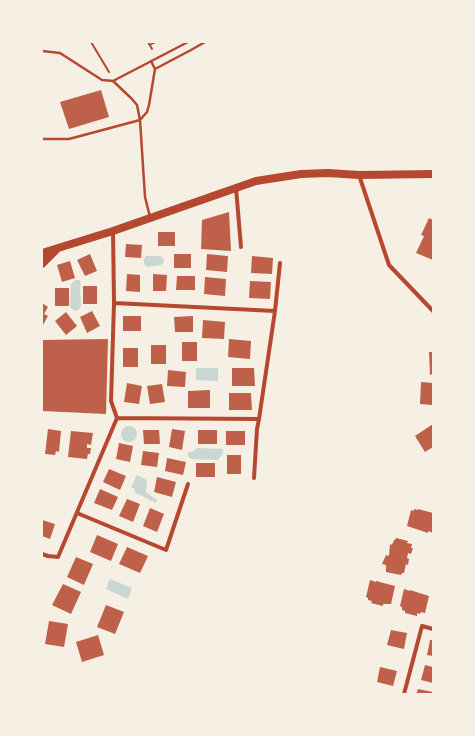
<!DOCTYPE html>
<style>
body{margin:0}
#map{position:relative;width:475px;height:736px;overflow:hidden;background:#f6efe4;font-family:"Libre Baskerville",serif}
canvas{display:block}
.frame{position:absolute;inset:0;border:43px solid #f6efe4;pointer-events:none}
</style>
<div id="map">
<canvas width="475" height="736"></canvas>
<div class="frame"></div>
</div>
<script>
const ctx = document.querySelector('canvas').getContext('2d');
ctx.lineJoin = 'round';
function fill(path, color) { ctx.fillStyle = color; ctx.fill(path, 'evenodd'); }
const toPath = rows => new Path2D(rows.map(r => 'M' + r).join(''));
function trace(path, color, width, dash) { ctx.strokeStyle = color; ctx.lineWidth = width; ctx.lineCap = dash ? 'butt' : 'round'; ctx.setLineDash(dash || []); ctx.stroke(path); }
const water = toPath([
 [146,256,160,256,163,258,164,262,161,265,147,267,144,264,144,259],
 [75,280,80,280,81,284,80,287,81,306,79,309,76,311,73,310,70,307,71,284],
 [196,368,218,368,218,381,196,380],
 '121 434a8 8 0 1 1 16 0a8 8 0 1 1-16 0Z',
 [197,448,223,449,223,453,218,460,191,459,188,456,188,452,192,452],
 [137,475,147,480,146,492,157,500,156,503,134,492,135,489,131,487],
 [110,579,132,588,128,599,106,589]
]);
const building = toPath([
 [101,90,109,117,69,129,60,102],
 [229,212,231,251,201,249,202,220],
 [429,218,433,220,433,260,416,253,424,236,421,235],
 [158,232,175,232,175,246,158,246],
 [126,244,142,245,141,258,125,257],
 [90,254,97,271,85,276,77,260],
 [174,254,191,254,191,268,174,268],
 [207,254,228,256,227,272,206,270],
 [252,256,273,258,272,274,251,273],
 [70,261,75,278,62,282,57,265],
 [127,274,140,275,140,292,126,291],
 [153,274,167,275,166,291,153,291],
 [177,276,195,276,195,290,176,290],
 [205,277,226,279,225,296,204,294],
 [250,281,271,282,270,299,249,298],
 [83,286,97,286,97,304,83,304],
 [55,288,69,288,69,306,55,306],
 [42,303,48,307,44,314,48,316,42,327],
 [92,311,100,326,87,333,80,317],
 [66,312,77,326,66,335,55,321],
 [123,316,141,316,141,331,123,331],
 [193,316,193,332,175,332,174,317],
 [203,320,225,322,224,339,202,338],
 [108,339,106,414,42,411,42,340],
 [229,339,251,341,250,359,228,357],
 [182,342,197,342,197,361,182,361],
 [151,345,166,345,166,364,151,364],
 [123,348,138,348,138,367,123,367],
 [429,352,433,352,433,374,430,375],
 [232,368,254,368,255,386,232,386],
 [168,370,186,372,185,387,167,386],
 [421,382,433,383,433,405,420,404],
 [127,383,142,386,139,404,124,402],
 [162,384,165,402,150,404,147,386],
 [210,390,210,408,188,408,188,391],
 [229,393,251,393,252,410,229,410],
 [433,424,433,447,425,452,415,436],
 [48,429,61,431,59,452,56,451,55,455,45,454],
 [172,429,185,431,182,450,169,447],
 [143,430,159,430,160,444,144,444],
 [198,430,217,430,217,444,198,444],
 [71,431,93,433,91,445,87,444,87,448,91,448,90,454,88,454,87,459,68,457],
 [226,431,245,431,245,445,226,445],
 [119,443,133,446,130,462,116,459],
 [143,451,159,453,157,467,141,465],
 [227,455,241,455,241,474,227,474],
 [167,458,186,462,183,475,165,471],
 [196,463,215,463,215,477,196,477],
 [109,469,126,476,120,490,103,482],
 [157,477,176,482,172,497,154,492],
 [100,489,118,497,112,510,94,503],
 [127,499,140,504,133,522,119,516],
 [150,508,164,514,157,532,143,526],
 [414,509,418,510,418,509,433,513,433,533,428,531,428,533,407,526,411,510,414,511],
 [42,520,55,524,50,539,42,536],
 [97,535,118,544,111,561,90,552],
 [396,538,408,541,407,543,412,544,411,548,413,548,411,554,408,553,407,558,409,559,408,565,406,564,404,573,402,573,401,575,386,572,386,565,382,564,386,555,389,556,390,544,392,545,394,540,395,540],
 [127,547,148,556,140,573,119,564],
 [76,557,93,564,84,585,67,577],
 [370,580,376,582,376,581,395,586,391,604,383,604,383,606,371,603,372,601,368,600,368,598,366,597],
 [63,584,81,592,71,614,52,605],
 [404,589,410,591,410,590,429,596,425,613,421,612,420,614,417,613,417,616,405,613,405,611,402,610,402,607,400,606],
 [106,605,124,612,115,634,97,627],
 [49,621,68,624,64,647,45,644],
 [391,630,407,633,404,649,387,645],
 [98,635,104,655,82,662,76,642],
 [430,640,433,640,433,656,427,655],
 [425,665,433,667,433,683,421,680],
 [380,667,397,671,393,686,377,682],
 [418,689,433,692,433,694,416,694]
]);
const path = toPath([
 [91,42,109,72],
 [148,42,152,49],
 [150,45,155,42]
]);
const service = toPath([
 [42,51,60,53,102,80,113,81,188,42],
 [155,69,191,50,205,42],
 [42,139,69,139,140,120,137,105,131,98,113,81],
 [150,217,145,197,140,120,147,112,149,105,155,69,151,61]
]);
const minor = toPath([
 [359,175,389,265,433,311],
 [236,188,241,247],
 [114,303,275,311],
 [117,418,259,419],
 [254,478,257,429,259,419,275,311,280,263],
 [77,513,166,550,188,484],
 [42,554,48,556,58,557,117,418,111,401,114,303,113,231],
 [404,694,422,626,433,629]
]);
const primary = toPath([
 [42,253,113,231,256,181,301,174,328,173,359,175,433,174],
 [42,264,56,250]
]);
fill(water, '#c9d6d2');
fill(building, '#bf614a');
trace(path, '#b5482f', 2);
trace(service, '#b5482f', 2.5);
trace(minor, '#b5482f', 4);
trace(primary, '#b5482f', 8);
</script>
